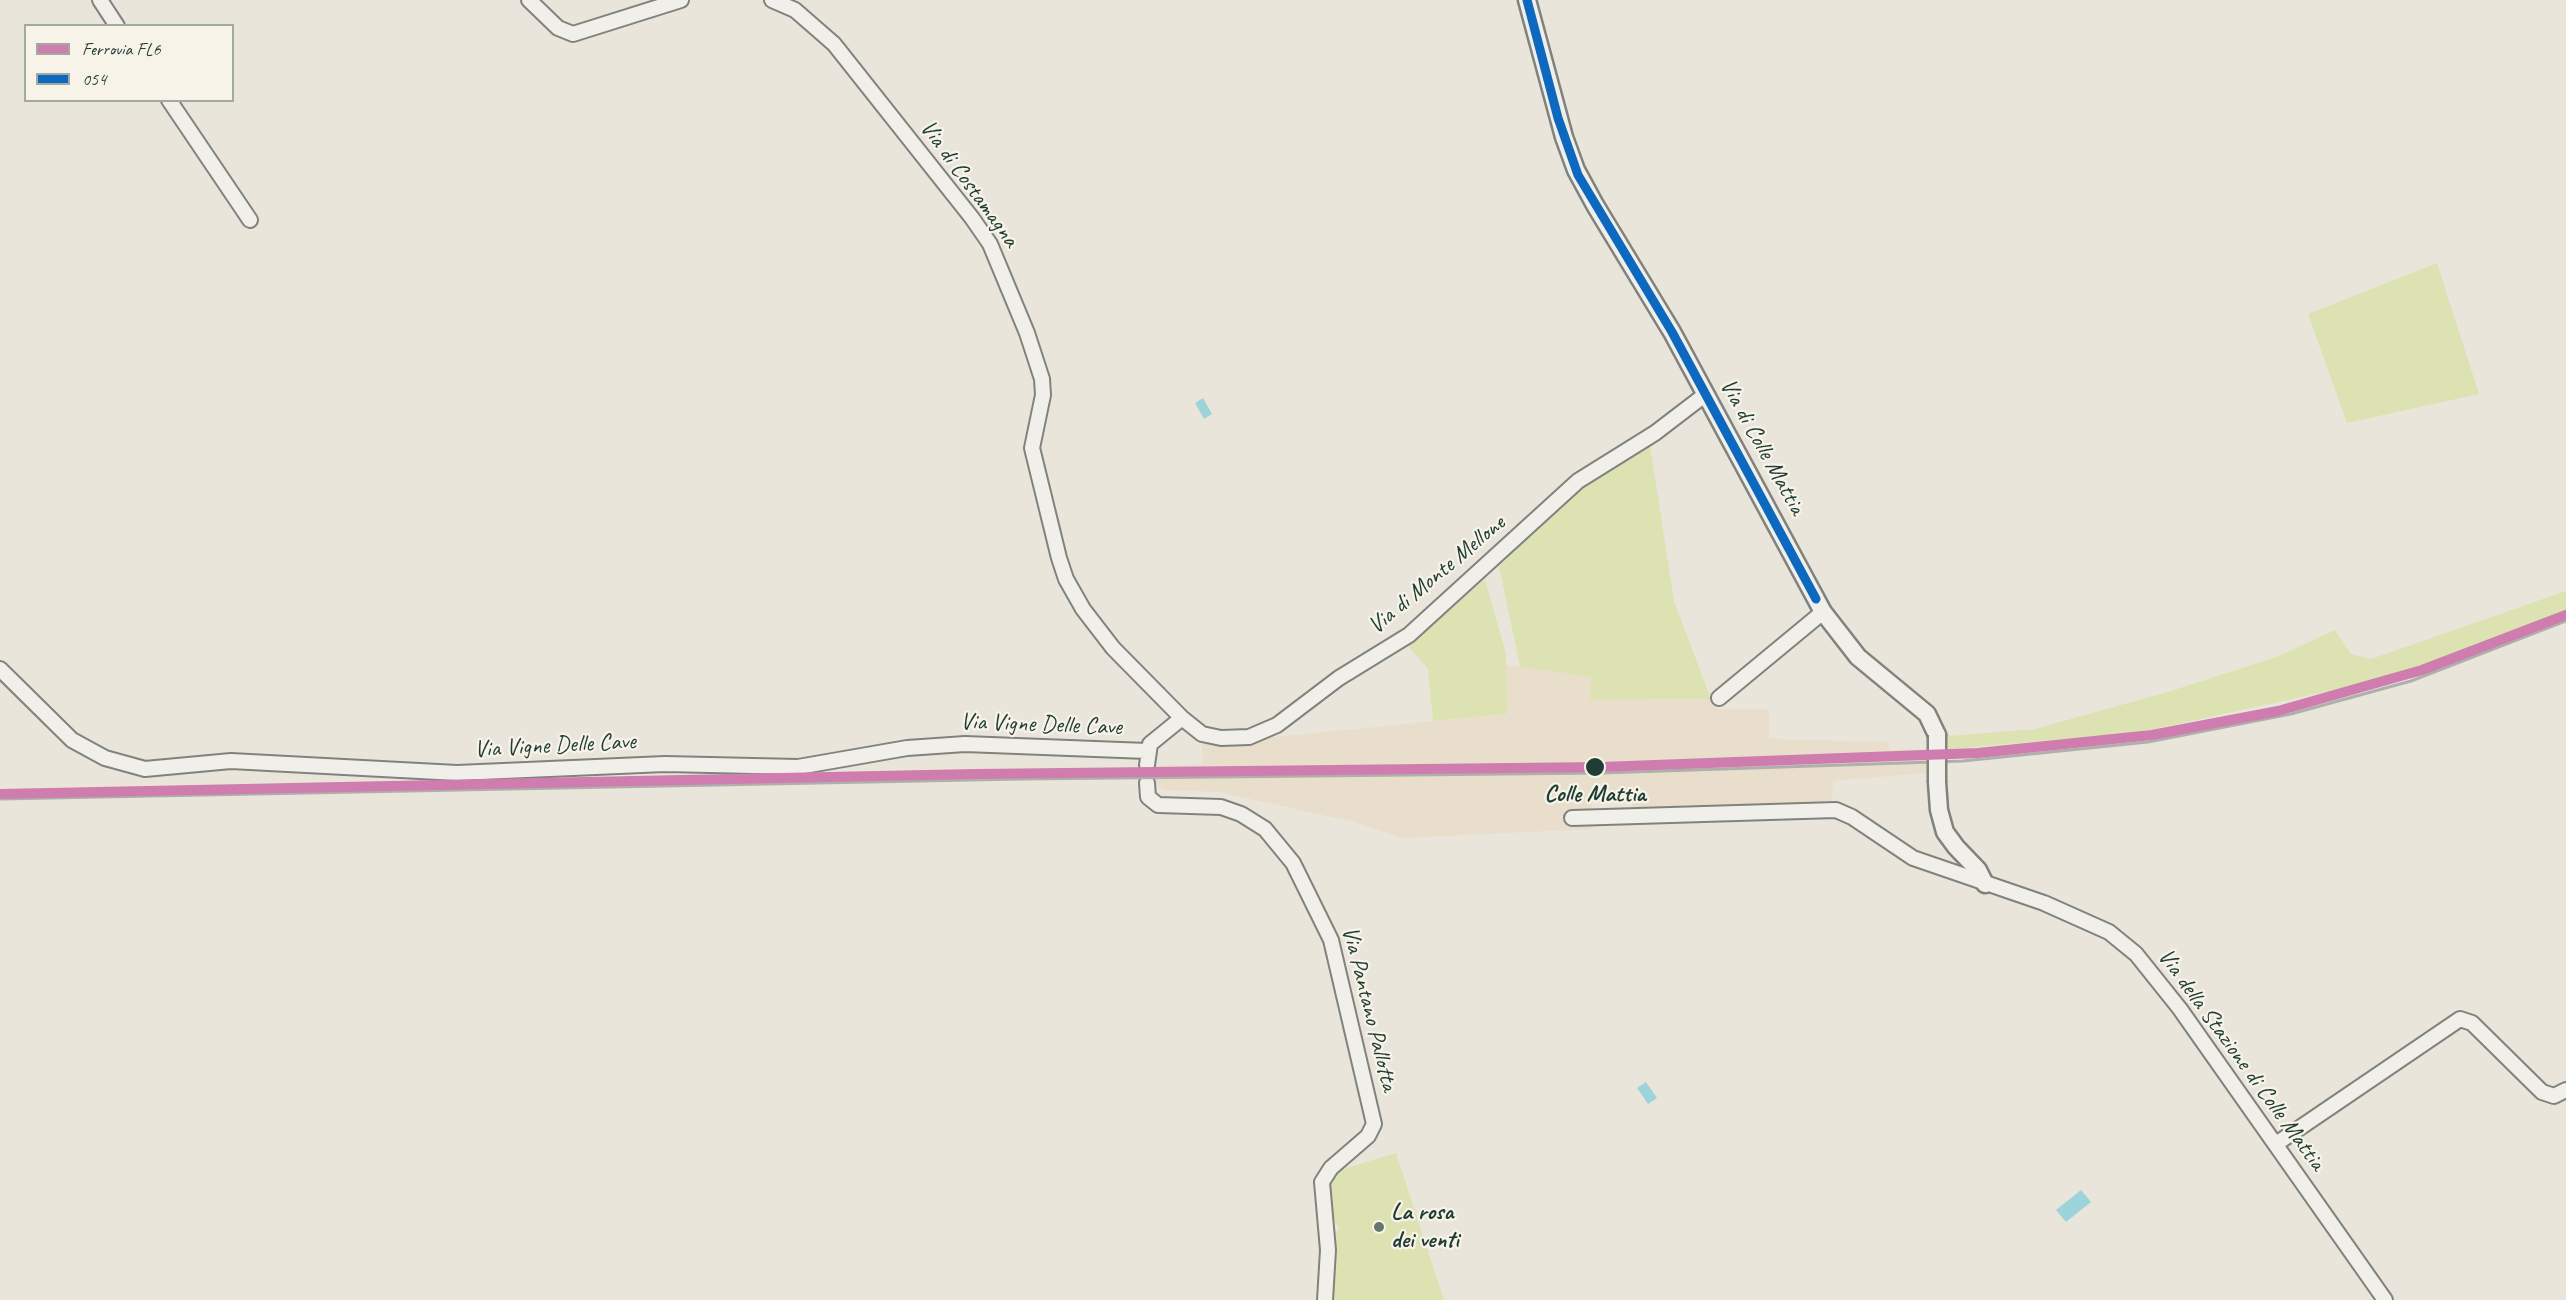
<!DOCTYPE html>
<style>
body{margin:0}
#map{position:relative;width:2566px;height:1300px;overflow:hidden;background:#eae5db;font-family:Caveat,sans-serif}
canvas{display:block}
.legend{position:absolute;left:24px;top:24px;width:210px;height:78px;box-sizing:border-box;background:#f7f3e8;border:2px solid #a1aaa0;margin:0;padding:8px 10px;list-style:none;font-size:18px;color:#1f3d34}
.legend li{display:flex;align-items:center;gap:12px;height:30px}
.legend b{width:30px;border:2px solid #a1aaa0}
</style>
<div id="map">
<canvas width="2566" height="1300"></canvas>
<ul class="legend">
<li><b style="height:8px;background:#cf7dae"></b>Ferrovia FL6</li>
<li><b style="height:8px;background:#0c69bf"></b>054</li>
</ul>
</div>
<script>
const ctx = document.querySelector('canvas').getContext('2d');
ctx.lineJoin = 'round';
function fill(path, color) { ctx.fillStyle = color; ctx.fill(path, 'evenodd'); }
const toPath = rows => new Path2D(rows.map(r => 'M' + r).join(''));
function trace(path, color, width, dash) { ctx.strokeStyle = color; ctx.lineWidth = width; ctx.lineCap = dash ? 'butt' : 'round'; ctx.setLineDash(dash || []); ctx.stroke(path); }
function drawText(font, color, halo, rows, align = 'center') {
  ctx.font = font + ' Caveat,sans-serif'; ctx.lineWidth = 4.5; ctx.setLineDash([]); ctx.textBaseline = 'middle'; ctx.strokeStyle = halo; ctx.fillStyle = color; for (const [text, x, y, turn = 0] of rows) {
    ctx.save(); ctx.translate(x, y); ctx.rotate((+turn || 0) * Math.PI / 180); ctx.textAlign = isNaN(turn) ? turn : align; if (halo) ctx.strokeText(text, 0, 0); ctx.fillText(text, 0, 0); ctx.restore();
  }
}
const built = toPath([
 [1506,665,1591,677,1590,700,1711,699,1718,709,1769,709,1769,739,1888,742,1890,750,1929,749,1927,773,1833,781,1832,802,1632,810,1632,802,1592,802,1592,829,1401,838,1354,822,1219,792,1165,790,1150,783,1150,766,1203,764,1202,738,1254,739,1507,714]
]);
const green = toPath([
 [2437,263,2479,394,2347,423,2308,314],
 [1650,445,1674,601,1711,699,1590,700,1591,677,1520,667,1499,566,1582,483],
 [1485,579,1506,654,1507,714,1433,721,1428,669,1408,646],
 [2566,591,2566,610,2477,646,2410,669,2343,688,2141,732,1941,750,1938,713,1950,736,2035,729,2171,691,2279,656,2335,630,2351,654,2371,659],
 [1396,1153,1444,1300,1330,1300,1334,1233,1339,1230,1337,1223,1331,1222,1324,1185,1330,1173]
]);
const water = toPath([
 [1203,398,1212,414,1204,419,1195,403],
 [1646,1082,1657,1098,1648,1104,1637,1088],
 [2081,1190,2091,1202,2066,1222,2056,1210]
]);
const minor = toPath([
 [100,0,117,26],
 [529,0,558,28,573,34,681,0],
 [772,0,795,10,834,44,972,218,990,244,1027,333,1042,379,1043,395,1032,448,1059,558,1066,579,1083,609,1113,648,1182,718,1202,734,1221,738,1249,737,1277,725,1339,678,1409,635,1578,481,1655,433,1706,394],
 [169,100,250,220],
 [0,669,72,740,105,758,145,769,231,761,457,773,665,764,798,767,907,748,965,744,1147,751],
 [1719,698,1823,612],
 [1147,765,1150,744,1182,718],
 [1147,783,1148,797,1158,805,1221,807,1241,814,1265,829,1293,863,1331,940,1374,1124,1368,1136,1331,1168,1322,1182,1328,1250,1325,1300],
 [1572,818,1836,810,1852,817,1913,858,2044,903,2109,932,2136,954,2180,1009,2385,1300],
 [2276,1144,2460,1019,2472,1023,2542,1092,2554,1096,2566,1090]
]);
const tertiary = toPath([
 [1527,0,1564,137,1576,170,1595,205,1672,332,1823,612,1858,657,1927,714,1937,735],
 [1937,782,1939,810,1945,832,1956,847,1978,870,1985,884]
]);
const rail = toPath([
 [0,799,1023,779,1602,773,1963,761,2148,742,2291,714,2411,681,2566,621]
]);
const tertiaryBridge = toPath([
 [1937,735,1937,782]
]);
const bus1 = toPath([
 [1527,0,1558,118,1578,175,1672,332,1816,599]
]);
const rail1 = toPath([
 [0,794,975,774,1601,767,1978,753,2152,735,2278,711,2422,670,2566,615]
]);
const markers = [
 [1595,767,10,"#1f3d34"],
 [1379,1227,6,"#66786e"]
];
const streetNames = [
 ["Via di Costamagna",969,184,54],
 ["Via di Colle Mattia",1762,447,61],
 ["Via di Monte Mellone",1437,575,-40],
 ["Via Vigne Delle Cave",1041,725,2],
 ["Via Vigne Delle Cave",555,746,-3],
 ["Via Pantano Pallotta",1369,1009,76],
 ["Via della Stazione di Colle Mattia",2241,1060,54]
];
const stopNames = [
 ["Colle Mattia",1595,795]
];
const poiNames = [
 ["La rosa",1391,1213],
 ["dei venti",1391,1241]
];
fill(built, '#e9decb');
fill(green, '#dde2b3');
fill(water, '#9dd3da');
trace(minor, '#80837d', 18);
trace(tertiary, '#80837d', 21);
trace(minor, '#f1efea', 14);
trace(tertiary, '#f1efea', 16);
trace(rail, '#aeb0ab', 3);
trace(tertiaryBridge, '#80837d', 21, []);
trace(tertiaryBridge, '#f1efea', 16);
trace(bus1, '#0c69bf', 9);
trace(rail1, '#cf7dae', 10);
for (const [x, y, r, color] of markers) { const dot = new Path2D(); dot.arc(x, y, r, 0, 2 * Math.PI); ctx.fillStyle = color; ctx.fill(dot); trace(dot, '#f7f3e8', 2); }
drawText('24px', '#1f3d34', '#f7f3e8', streetNames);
drawText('bold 24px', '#1f3d34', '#f7f3e8', stopNames);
drawText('bold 24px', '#1f3d34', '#f7f3e8', poiNames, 'left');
</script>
